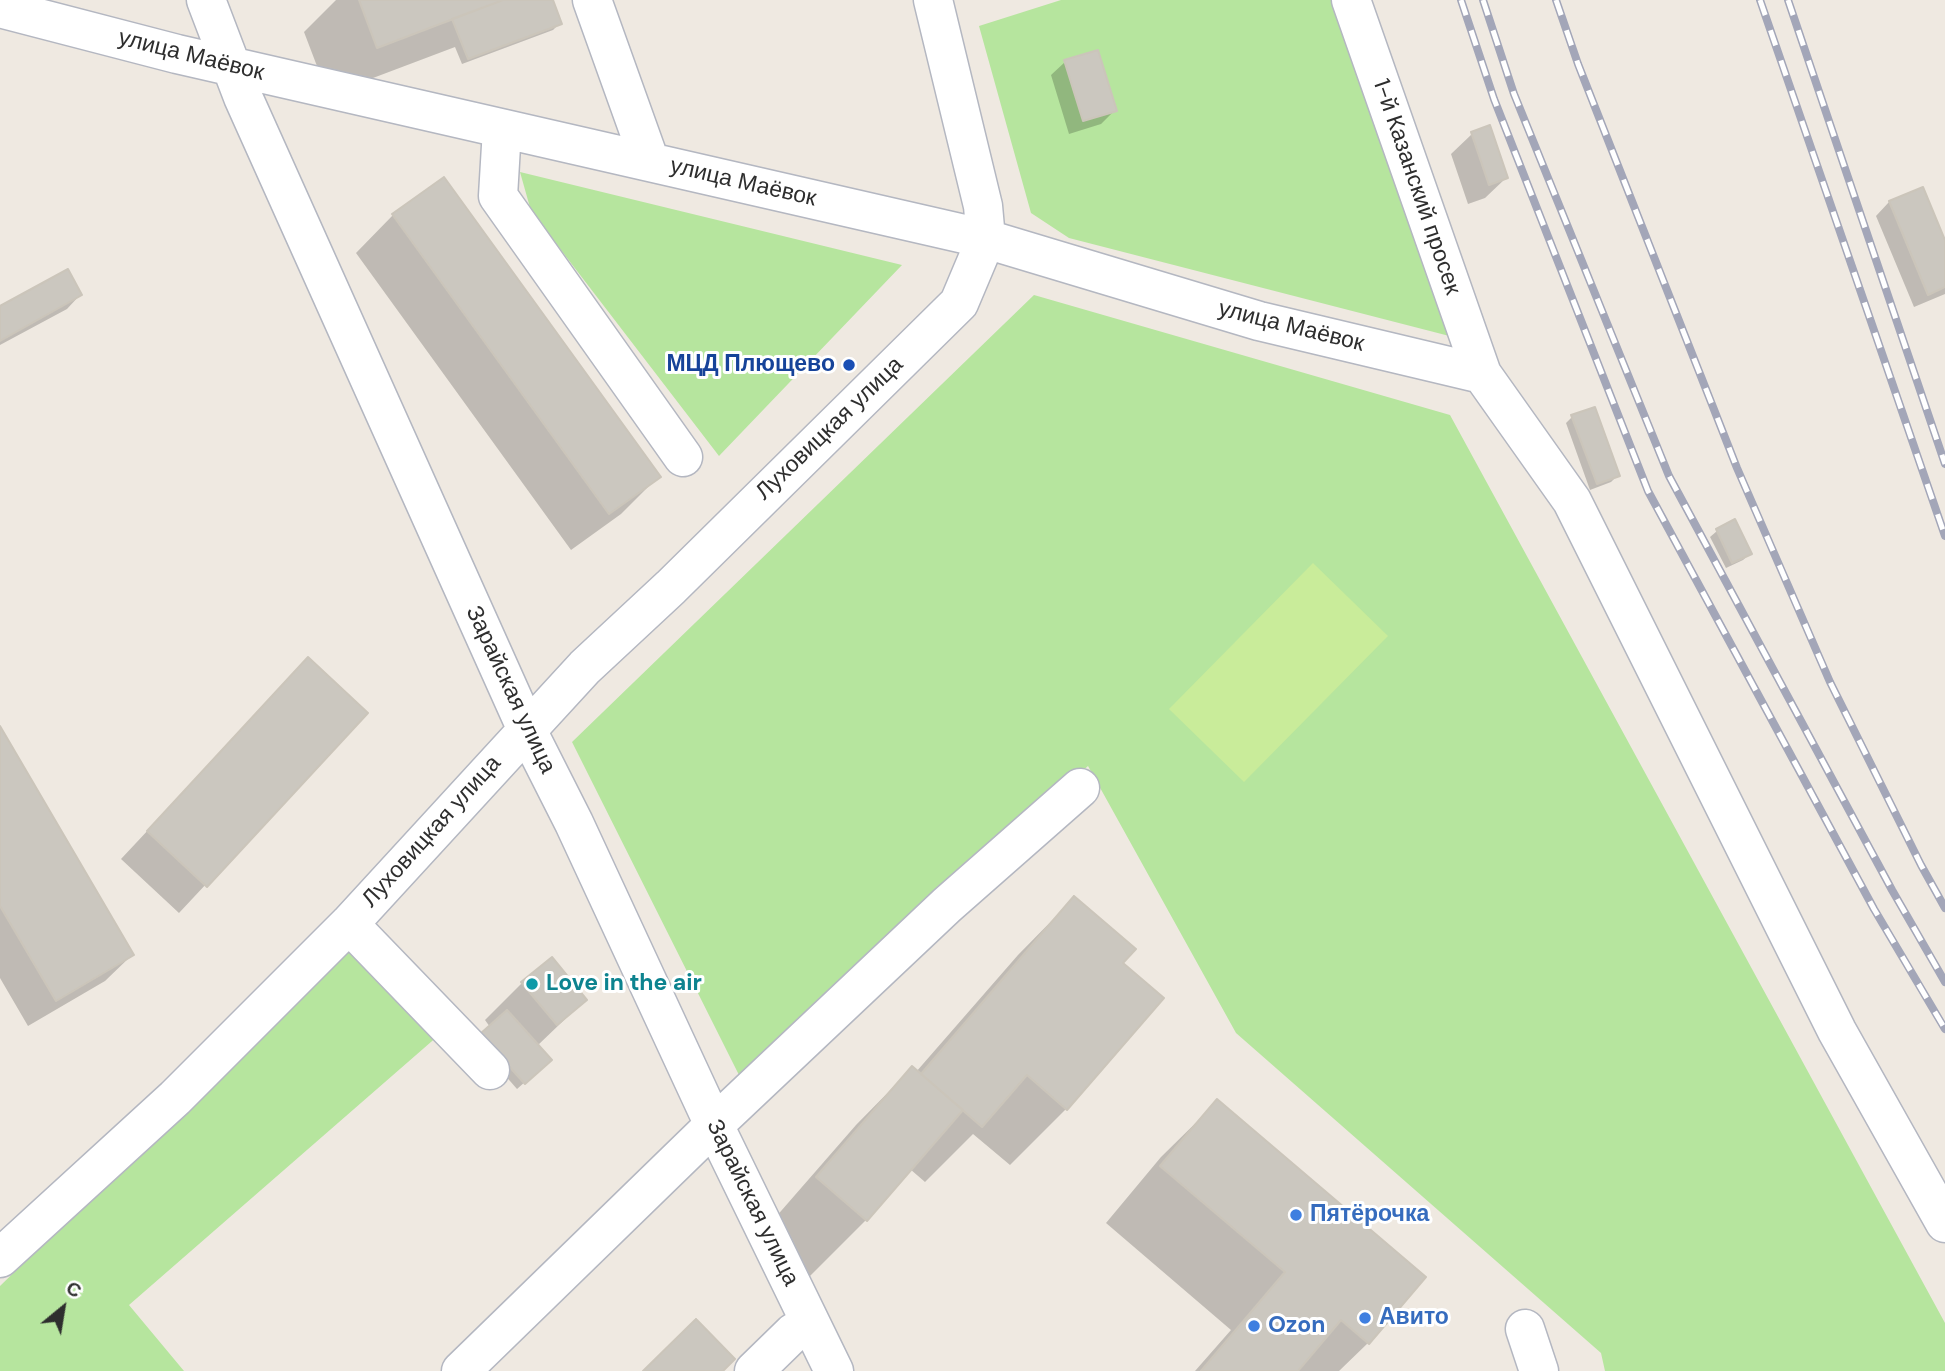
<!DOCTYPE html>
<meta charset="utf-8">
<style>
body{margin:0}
#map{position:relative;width:1945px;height:1371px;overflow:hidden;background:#efe9e1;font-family:"DM Sans",sans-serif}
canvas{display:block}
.north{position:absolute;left:28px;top:1273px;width:70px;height:70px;-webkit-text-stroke:5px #fff;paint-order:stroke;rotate:30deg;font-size:19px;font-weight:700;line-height:28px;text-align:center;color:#2e2e2e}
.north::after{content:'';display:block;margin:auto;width:24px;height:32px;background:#2e2e2e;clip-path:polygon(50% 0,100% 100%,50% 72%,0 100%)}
</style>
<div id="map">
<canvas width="1945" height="1371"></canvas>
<div class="north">С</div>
</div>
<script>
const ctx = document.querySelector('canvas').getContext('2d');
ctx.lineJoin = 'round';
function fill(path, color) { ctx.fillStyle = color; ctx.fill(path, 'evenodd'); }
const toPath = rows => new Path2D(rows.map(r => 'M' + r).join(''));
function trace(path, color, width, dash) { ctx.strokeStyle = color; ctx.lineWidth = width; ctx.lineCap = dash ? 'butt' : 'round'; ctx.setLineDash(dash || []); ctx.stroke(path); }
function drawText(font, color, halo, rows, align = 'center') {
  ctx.font = font + ' "DM Sans",sans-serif'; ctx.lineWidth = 6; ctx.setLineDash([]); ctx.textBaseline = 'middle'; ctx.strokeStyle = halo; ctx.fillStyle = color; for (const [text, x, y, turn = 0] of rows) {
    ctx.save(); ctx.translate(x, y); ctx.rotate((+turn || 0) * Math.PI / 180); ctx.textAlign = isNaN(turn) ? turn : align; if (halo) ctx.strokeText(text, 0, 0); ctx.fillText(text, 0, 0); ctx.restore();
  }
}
const green = toPath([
 [1061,0,1345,0,1461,339,1069,238,1031,213,979,26],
 [520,172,902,265,719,456,531,211],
 [1034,295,1450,415,1945,1323,1945,1371,1605,1371,1601,1353,1236,1033,1088,766,741,1079,572,742],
 [351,945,439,1035,129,1305,184,1371,0,1371,0,1286]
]);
const pitch = toPath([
 [1313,563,1388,636,1244,782,1169,709]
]);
const shadow = toPath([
 [336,0,551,0,560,23,553,30,462,64,455,47,328,95,304,32],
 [1065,62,1115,110,1101,124,1069,134,1051,75],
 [1472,134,1506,178,1485,198,1468,204,1451,154],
 [1889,202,1945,244,1945,294,1914,307,1876,216],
 [393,215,658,477,621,514,571,550,356,253],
 [80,295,67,309,0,345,0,308],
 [1572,417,1618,475,1611,482,1590,490,1566,423],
 [1735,522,1750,554,1743,560,1726,568,1710,537,1717,531],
 [282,687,366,713,179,913,121,859],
 [0,729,132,955,105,981,28,1026,0,978],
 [1074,898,1121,963,1066,1109,1010,1165,973,1134,925,1182,910,1169,866,1220,810,1276,761,1234,856,1125,912,1068,916,1072,1018,955],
 [522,983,585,1000,537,1046,543,1066,517,1089,475,1041,490,1027,485,1020],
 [1218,1101,1368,1343,1339,1371,1195,1371,1231,1330,1106,1223,1161,1157]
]);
const building = toPath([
 [359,0,503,0,377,48,359,0],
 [503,0,553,0,562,24,468,59,452,19,503,0],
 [1098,50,1117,111,1083,121,1064,60,1098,50],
 [1490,125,1508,178,1489,185,1471,132,1490,125],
 [444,177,661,477,609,514,392,214,444,177],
 [1923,187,1945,240,1945,287,1928,295,1889,201,1923,187],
 [68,269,82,295,0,341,0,306,68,269],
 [1595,407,1620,476,1597,484,1571,415,1595,407],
 [1735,519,1752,554,1732,563,1716,529,1735,519],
 [308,657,368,713,207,887,147,831,308,657],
 [0,726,134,955,56,1001,0,906,0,726],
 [1074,896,1136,949,1123,963,1164,998,1067,1110,1027,1075,982,1127,921,1074,1074,896],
 [552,957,587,1000,557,1025,521,982,552,957],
 [507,1010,552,1060,525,1084,480,1034,507,1010],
 [912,1066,963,1110,867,1221,816,1177,912,1066],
 [1217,1099,1426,1277,1369,1344,1341,1320,1298,1371,1201,1371,1285,1272,1160,1166,1217,1099],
 [696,1319,735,1359,723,1371,643,1371,696,1319]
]);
const minor = toPath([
 [206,0,243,97,527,730,574,823,714,1125,834,1371],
 [592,0,650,162],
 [1351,0,1482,374,1572,501,1837,1031,1945,1223],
 [0,8,177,54,986,239,1259,321,1482,374],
 [502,129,498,196,683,457],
 [349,924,490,1070],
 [0,1258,175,1098,349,924,585,667,671,587,959,303,986,239,983,206,933,0],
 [1525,1329,1539,1371],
 [461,1371,714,1125,947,905,1080,788],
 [754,1371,793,1333,810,1322]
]);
const rail = toPath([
 [1461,0,1494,99,1648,491,1874,909,1945,1029],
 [1483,0,1514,94,1669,476,1892,890,1945,982],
 [1556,0,1578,64,1737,468,1830,682,1921,865,1945,908],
 [1760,0,1945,536],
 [1788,0,1945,464]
]);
const markers = [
 [849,365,7,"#1a4fb4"],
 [532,984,7,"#0f9aa8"],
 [1296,1215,7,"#3f7fe0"],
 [1365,1318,7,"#3f7fe0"],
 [1254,1326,7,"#3f7fe0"]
];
const streetNames = [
 ["улица Маёвок",191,56,14],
 ["улица Маёвок",743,183,13],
 ["1-й Казанский просек",1416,187,71],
 ["улица Маёвок",1291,327,14],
 ["Луховицкая улица",830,429,-44],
 ["Зарайская улица",510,690,65],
 ["Луховицкая улица",432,832,-48],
 ["Зарайская улица",752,1203,64]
];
const transitNames = [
 ["МЦД Плющево",835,365]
];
const cultureNames = [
 ["Love in the air",546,984]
];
const shopNames = [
 ["Пятёрочка",1310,1215],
 ["Авито",1379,1318],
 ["Ozon",1268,1326]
];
fill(green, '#b6e59e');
fill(pitch, '#c9ec9a');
fill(shadow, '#0003');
fill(building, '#cbc7bf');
trace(building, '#cbc5ba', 2);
trace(minor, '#b4b7c1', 41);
trace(minor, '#fff', 38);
trace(rail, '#a3a6b8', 8);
trace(rail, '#fff', 5, [16]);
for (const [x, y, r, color] of markers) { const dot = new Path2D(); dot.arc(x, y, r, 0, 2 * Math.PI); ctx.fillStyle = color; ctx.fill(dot); trace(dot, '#fff', 2.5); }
drawText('23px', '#2e2e2e', '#fff', streetNames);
drawText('bold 23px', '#164399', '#fff', transitNames, 'right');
drawText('bold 23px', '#0d838f', '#fff', cultureNames, 'left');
drawText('bold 23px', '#366cbe', '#fff', shopNames, 'left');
</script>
